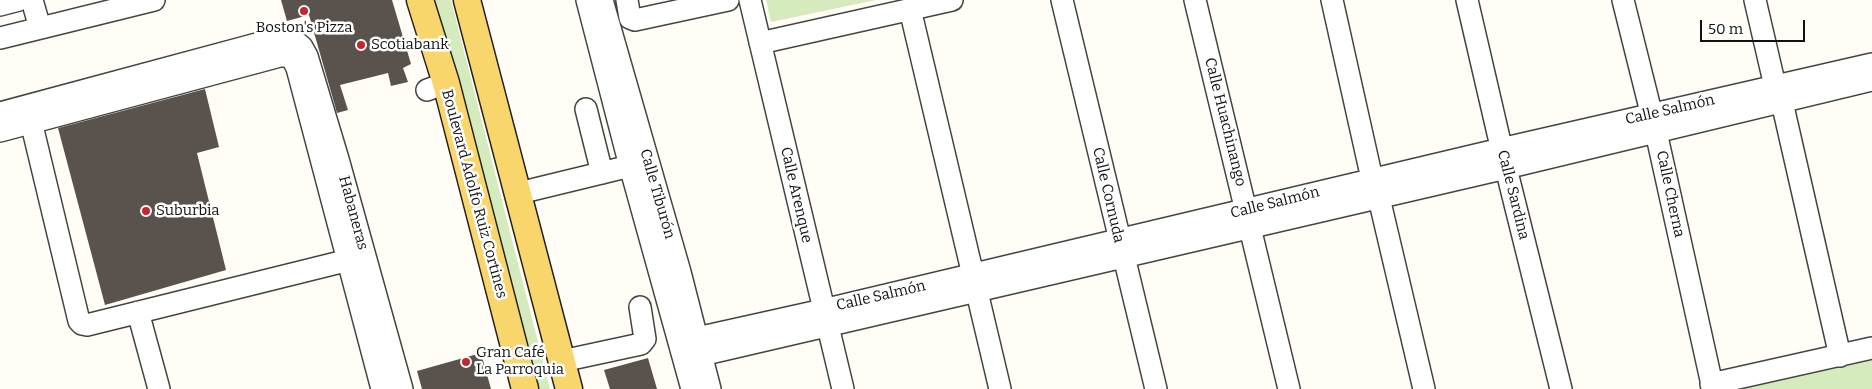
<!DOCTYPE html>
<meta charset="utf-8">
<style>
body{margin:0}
#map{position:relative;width:1872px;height:389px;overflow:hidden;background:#fffdf5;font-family:Bitter,serif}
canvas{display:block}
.scale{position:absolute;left:1700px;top:20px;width:105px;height:22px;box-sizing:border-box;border:2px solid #111;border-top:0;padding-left:6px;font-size:15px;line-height:18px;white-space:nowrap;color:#111;-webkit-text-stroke:4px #fff;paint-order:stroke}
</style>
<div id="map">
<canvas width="1872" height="389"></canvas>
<div class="scale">50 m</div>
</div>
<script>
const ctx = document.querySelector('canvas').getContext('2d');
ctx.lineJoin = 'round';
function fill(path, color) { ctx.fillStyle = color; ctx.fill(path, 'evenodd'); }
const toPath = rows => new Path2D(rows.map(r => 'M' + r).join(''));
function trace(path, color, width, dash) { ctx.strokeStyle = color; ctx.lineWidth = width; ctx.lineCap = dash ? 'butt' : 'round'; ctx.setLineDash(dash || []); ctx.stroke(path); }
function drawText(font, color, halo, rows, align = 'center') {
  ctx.font = font + ' Bitter,serif'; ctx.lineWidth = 5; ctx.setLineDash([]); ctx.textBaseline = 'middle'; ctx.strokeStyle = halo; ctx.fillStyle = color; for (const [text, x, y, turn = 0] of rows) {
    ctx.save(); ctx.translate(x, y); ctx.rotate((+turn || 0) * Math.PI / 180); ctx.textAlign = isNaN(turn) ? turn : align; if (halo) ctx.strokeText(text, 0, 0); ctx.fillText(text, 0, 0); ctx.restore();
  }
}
const green = toPath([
 [434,0,451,0,550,389,537,389,474,143],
 [766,0,876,0,771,22],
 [1872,353,1872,389,1735,389]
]);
const building = toPath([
 [281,0,392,0,411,64,403,68,408,82,391,86,388,73,340,85,348,110,337,113,309,15,287,21],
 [205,89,219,147,197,153,226,270,105,305,58,128],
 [481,353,491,389,422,389,417,371],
 [648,358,657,389,610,389,604,370]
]);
const minor = toPath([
 [32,0,40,28],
 [587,0,630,166,692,389],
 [602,0,680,272,710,389],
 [627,0,630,18,635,20,728,0],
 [750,0,843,389],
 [1062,0,1156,389],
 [1195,0,1289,389],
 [1332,0,1372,179],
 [1467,0,1506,168,1561,389],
 [1623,0,1656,132,1713,389],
 [1755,0,1775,86],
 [0,5,19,0],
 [910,9,973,275],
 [0,38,154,0],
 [760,43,952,0],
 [427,90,446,83],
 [1782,102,1840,356],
 [28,109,79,321,82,324,87,325,361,257],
 [586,109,602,173],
 [0,113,279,38,285,38,295,41,302,47,307,56,338,159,402,389],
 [0,131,280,56,286,56,292,58,297,68,382,389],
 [519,193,630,166],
 [1379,198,1424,389],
 [977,292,1000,389],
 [138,312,159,389],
 [679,342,823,310,1501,149,1872,64],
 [684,359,1506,168,1872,80],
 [562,361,641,344,645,339,640,307],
 [1711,384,1872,348]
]);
const major = toPath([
 [420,0,446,83,525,389],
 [467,0,569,389]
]);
const markers = [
 [304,11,5,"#c4262e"],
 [361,45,5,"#c4262e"],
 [146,211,5,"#c4262e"],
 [466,362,5,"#c4262e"]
];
const poiNames = [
 ["Boston's Pizza",304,28,"center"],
 ["Scotiabank",371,45],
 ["Suburbia",156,211],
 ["Gran Café",476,353],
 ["La Parroquia",476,370]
];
const streetNames = [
 ["Calle Salmón",1670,110,-13],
 ["Calle Huachinango",1225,122,76],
 ["Boulevard Adolfo Ruiz Cortines",474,194,75],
 ["Calle Tiburón",657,194,74],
 ["Calle Cherna",1670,194,78],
 ["Calle Arenque",796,195,77],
 ["Calle Cornuda",1108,195,77],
 ["Calle Sardina",1513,195,76],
 ["Calle Salmón",1275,203,-14],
 ["Habaneras",353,213,75],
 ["Calle Salmón",881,296,-13]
];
fill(green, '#d5ebbd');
fill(building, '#5a524d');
trace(minor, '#444', 24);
trace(major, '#222', 29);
trace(minor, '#fff', 21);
trace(major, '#f9d66b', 26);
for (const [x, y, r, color] of markers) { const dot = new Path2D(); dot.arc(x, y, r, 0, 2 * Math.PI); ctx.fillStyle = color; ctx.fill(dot); trace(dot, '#fff', 2); }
drawText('15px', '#111', '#fff', poiNames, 'left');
drawText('15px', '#111', '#fff', streetNames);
</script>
